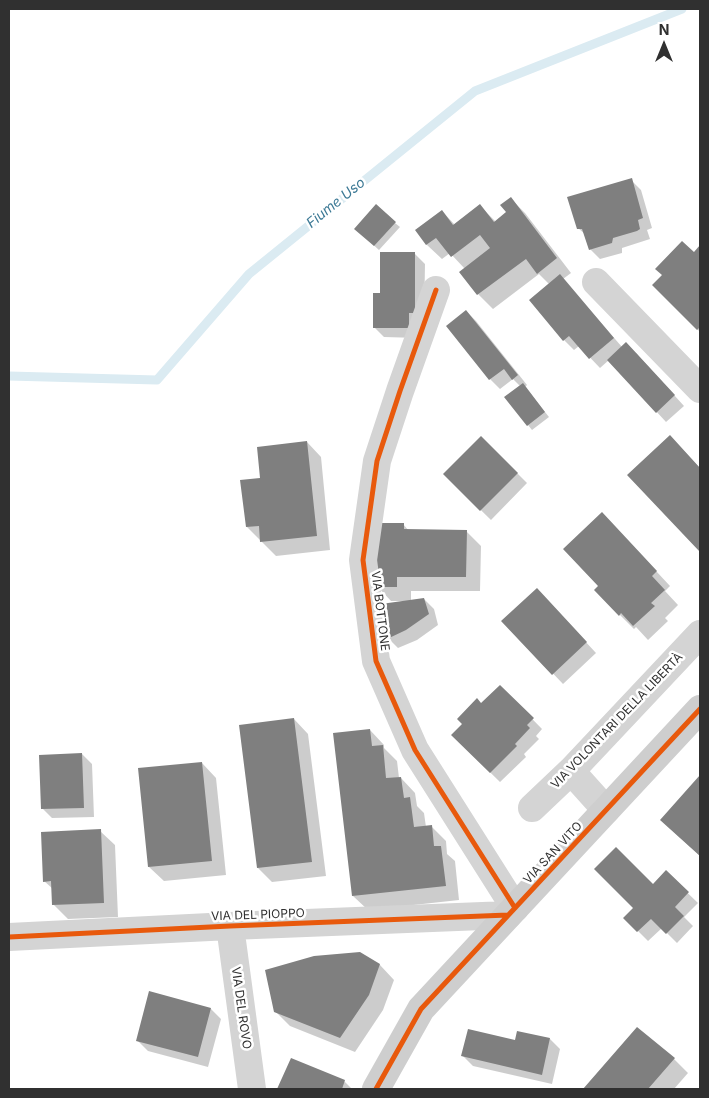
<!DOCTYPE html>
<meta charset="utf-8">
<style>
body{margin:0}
#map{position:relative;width:709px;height:1098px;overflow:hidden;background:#fff;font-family:Inter,sans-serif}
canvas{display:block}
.frame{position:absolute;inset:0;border:10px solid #303030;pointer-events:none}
.north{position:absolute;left:639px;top:20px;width:50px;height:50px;-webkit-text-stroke:4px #fff;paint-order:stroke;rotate:0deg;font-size:14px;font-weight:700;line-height:20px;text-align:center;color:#303030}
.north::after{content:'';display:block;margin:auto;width:18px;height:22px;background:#303030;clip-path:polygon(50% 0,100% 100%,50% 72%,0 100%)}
</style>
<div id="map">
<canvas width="709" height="1098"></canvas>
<div class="frame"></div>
<div class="north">N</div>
</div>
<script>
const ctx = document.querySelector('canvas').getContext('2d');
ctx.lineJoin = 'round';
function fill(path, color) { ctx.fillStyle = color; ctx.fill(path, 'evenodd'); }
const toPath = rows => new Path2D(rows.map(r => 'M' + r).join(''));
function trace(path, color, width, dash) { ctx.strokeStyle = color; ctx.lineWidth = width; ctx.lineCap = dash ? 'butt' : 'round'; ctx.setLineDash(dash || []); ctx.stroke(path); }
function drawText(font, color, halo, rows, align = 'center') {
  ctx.font = font + ' Inter,sans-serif'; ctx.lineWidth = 5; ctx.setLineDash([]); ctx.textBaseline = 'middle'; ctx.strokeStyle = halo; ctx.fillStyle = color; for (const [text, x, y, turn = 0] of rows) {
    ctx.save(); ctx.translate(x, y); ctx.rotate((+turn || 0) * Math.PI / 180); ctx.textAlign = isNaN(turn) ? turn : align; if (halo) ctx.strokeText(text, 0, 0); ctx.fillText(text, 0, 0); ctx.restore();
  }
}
const shadow = toPath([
 [631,180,641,190,652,228,647,230,650,239,622,248,622,253,600,259,590,249,586,235,578,228],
 [511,199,525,213,571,273,563,279,622,347,636,353,684,406,666,422,609,360,600,368,579,346,574,350,564,340,549,284,539,274,493,309,478,294,461,272,465,269,450,253,442,259,427,245,416,230,442,211,455,225,480,206,496,222,508,213],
 [395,223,400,227,379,250,360,233],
 [700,248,700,332,654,285],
 [415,254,425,264,424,322,418,338,384,337,374,327,381,294],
 [466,311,476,321,527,385,525,387,549,417,532,430,528,425,520,386,513,379,500,389,490,379,447,326],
 [481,437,527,483,491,520,444,474],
 [307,442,321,457,330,550,276,556,247,527,262,479],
 [684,451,700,468,700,551,629,475],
 [403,524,409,531,466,531,481,546,480,591,411,591,411,601,424,599,434,609,438,625,417,640,398,648,388,638,403,601,391,601,377,586],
 [616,528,670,586,665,591,678,605,665,618,668,621,648,640,636,627,634,629,620,615,600,586],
 [547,600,596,653,563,684,503,621],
 [500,686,542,729,536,736,539,739,524,754,526,757,500,782,452,735],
 [294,719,308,734,326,876,272,882,258,868],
 [370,730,384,745,384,748,397,761,399,778,401,778,415,793,417,806,424,813,426,827,431,826,446,841,447,854,455,861,459,900,368,910,353,896],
 [82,754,92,764,94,817,52,818,42,808],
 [202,763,216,778,226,875,164,881,149,867],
 [700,776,700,856,661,820],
 [100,831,115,845,118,917,68,919,53,904,53,889,44,881],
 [666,872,698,903,684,917,693,926,677,943,662,928,648,941,625,918],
 [360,954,380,965,394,980,383,1010,355,1052,290,1026,275,1011],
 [211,1009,221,1019,208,1067,148,1051,138,1041],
 [638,1029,674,1059,688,1073,674,1089,585,1089],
 [550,1039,560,1049,552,1084,473,1066,463,1056,516,1041],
 [292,1060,344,1081,352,1089,278,1089]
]);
const stream = toPath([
 [9,376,157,380,249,274,475,91,682,9]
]);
const building = toPath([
 [632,178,643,218,638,220,640,229,637,231,613,238,612,243,589,250,582,229,577,229,567,197],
 [511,197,557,258,537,274,526,259,477,295,459,272,490,248,480,235,451,257,436,238,426,245,415,230,442,210,453,225,480,204,494,222,506,212,500,205],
 [376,204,396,222,374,246,354,229],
 [682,241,694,252,700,245,700,327,697,330,652,285,662,275,655,269],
 [380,252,415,252,415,313,409,313,409,328,373,328,373,293,380,293],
 [560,274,614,338,589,359,569,336,563,341,529,300],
 [466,310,518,375,512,380,504,369,489,380,446,326],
 [626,342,675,395,656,413,607,360],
 [523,383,545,412,527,426,504,397],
 [670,435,700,468,700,552,627,475],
 [481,436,518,473,480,511,443,474],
 [307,441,317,536,260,542,259,526,246,527,240,480,260,478,257,447],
 [602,512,657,571,652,576,665,590,651,603,655,606,633,626,621,613,619,616,594,590,598,586,563,549],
 [376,523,404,523,404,529,467,530,466,577,397,577,397,587,375,587],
 [537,588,587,642,552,675,501,621],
 [424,598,429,614,406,630,387,639,381,604],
 [500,685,534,718,527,725,530,728,515,744,517,746,490,773,451,735,462,724,457,719,477,698,481,703],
 [294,718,312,862,257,868,239,725],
 [370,729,372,746,383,745,386,778,401,777,404,798,410,797,414,827,432,825,434,846,441,846,446,886,352,896,333,733],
 [82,753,84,808,41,809,39,755],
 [202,762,212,861,148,867,138,768],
 [700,775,700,856,660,820],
 [101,829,104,903,52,905,51,881,43,882,41,832],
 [616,847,653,884,666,870,689,892,675,907,684,916,666,934,651,919,637,932,623,918,633,908,594,869],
 [360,952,380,964,369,995,340,1038,274,1012,265,970,314,956],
 [149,991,211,1008,198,1057,136,1041],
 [637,1027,675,1058,648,1089,583,1089],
 [468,1029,515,1040,517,1031,550,1038,542,1075,461,1056],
 [291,1058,345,1080,342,1089,277,1089]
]);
const street = toPath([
 [596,282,700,389],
 [436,290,400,391,377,461,363,560,376,661,415,750,515,908],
 [571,771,606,810],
 [532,808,571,771,700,634],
 [230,926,252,1089],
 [9,937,230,926,508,915]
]);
const secondary = toPath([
 [376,1089,421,1009,700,709]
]);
const cycleway = toPath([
 [436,290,400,391,377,461,363,560,376,661,415,750,515,908],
 [9,937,230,926,508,915],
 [376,1089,421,1009,700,709]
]);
const streetNames = [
 ["VIA BOTTONE",380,611,83],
 ["VIA VOLONTARI DELLA LIBERTÀ",617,721,-46],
 ["VIA SAN VITO",553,853,-47],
 ["VIA DEL PIOPPO",258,915,-2],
 ["VIA DEL ROVO",241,1008,82]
];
const waterNames = [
 ["Fiume Uso",336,203,-39]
];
fill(shadow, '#0003');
trace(stream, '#dbebf2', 9);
fill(building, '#7f7f7f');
trace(street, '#d4d4d4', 28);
trace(secondary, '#cecece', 28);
trace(cycleway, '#e8590c', 5);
drawText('12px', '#303030', '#fff', streetNames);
drawText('italic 14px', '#3c7995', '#fff', waterNames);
</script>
